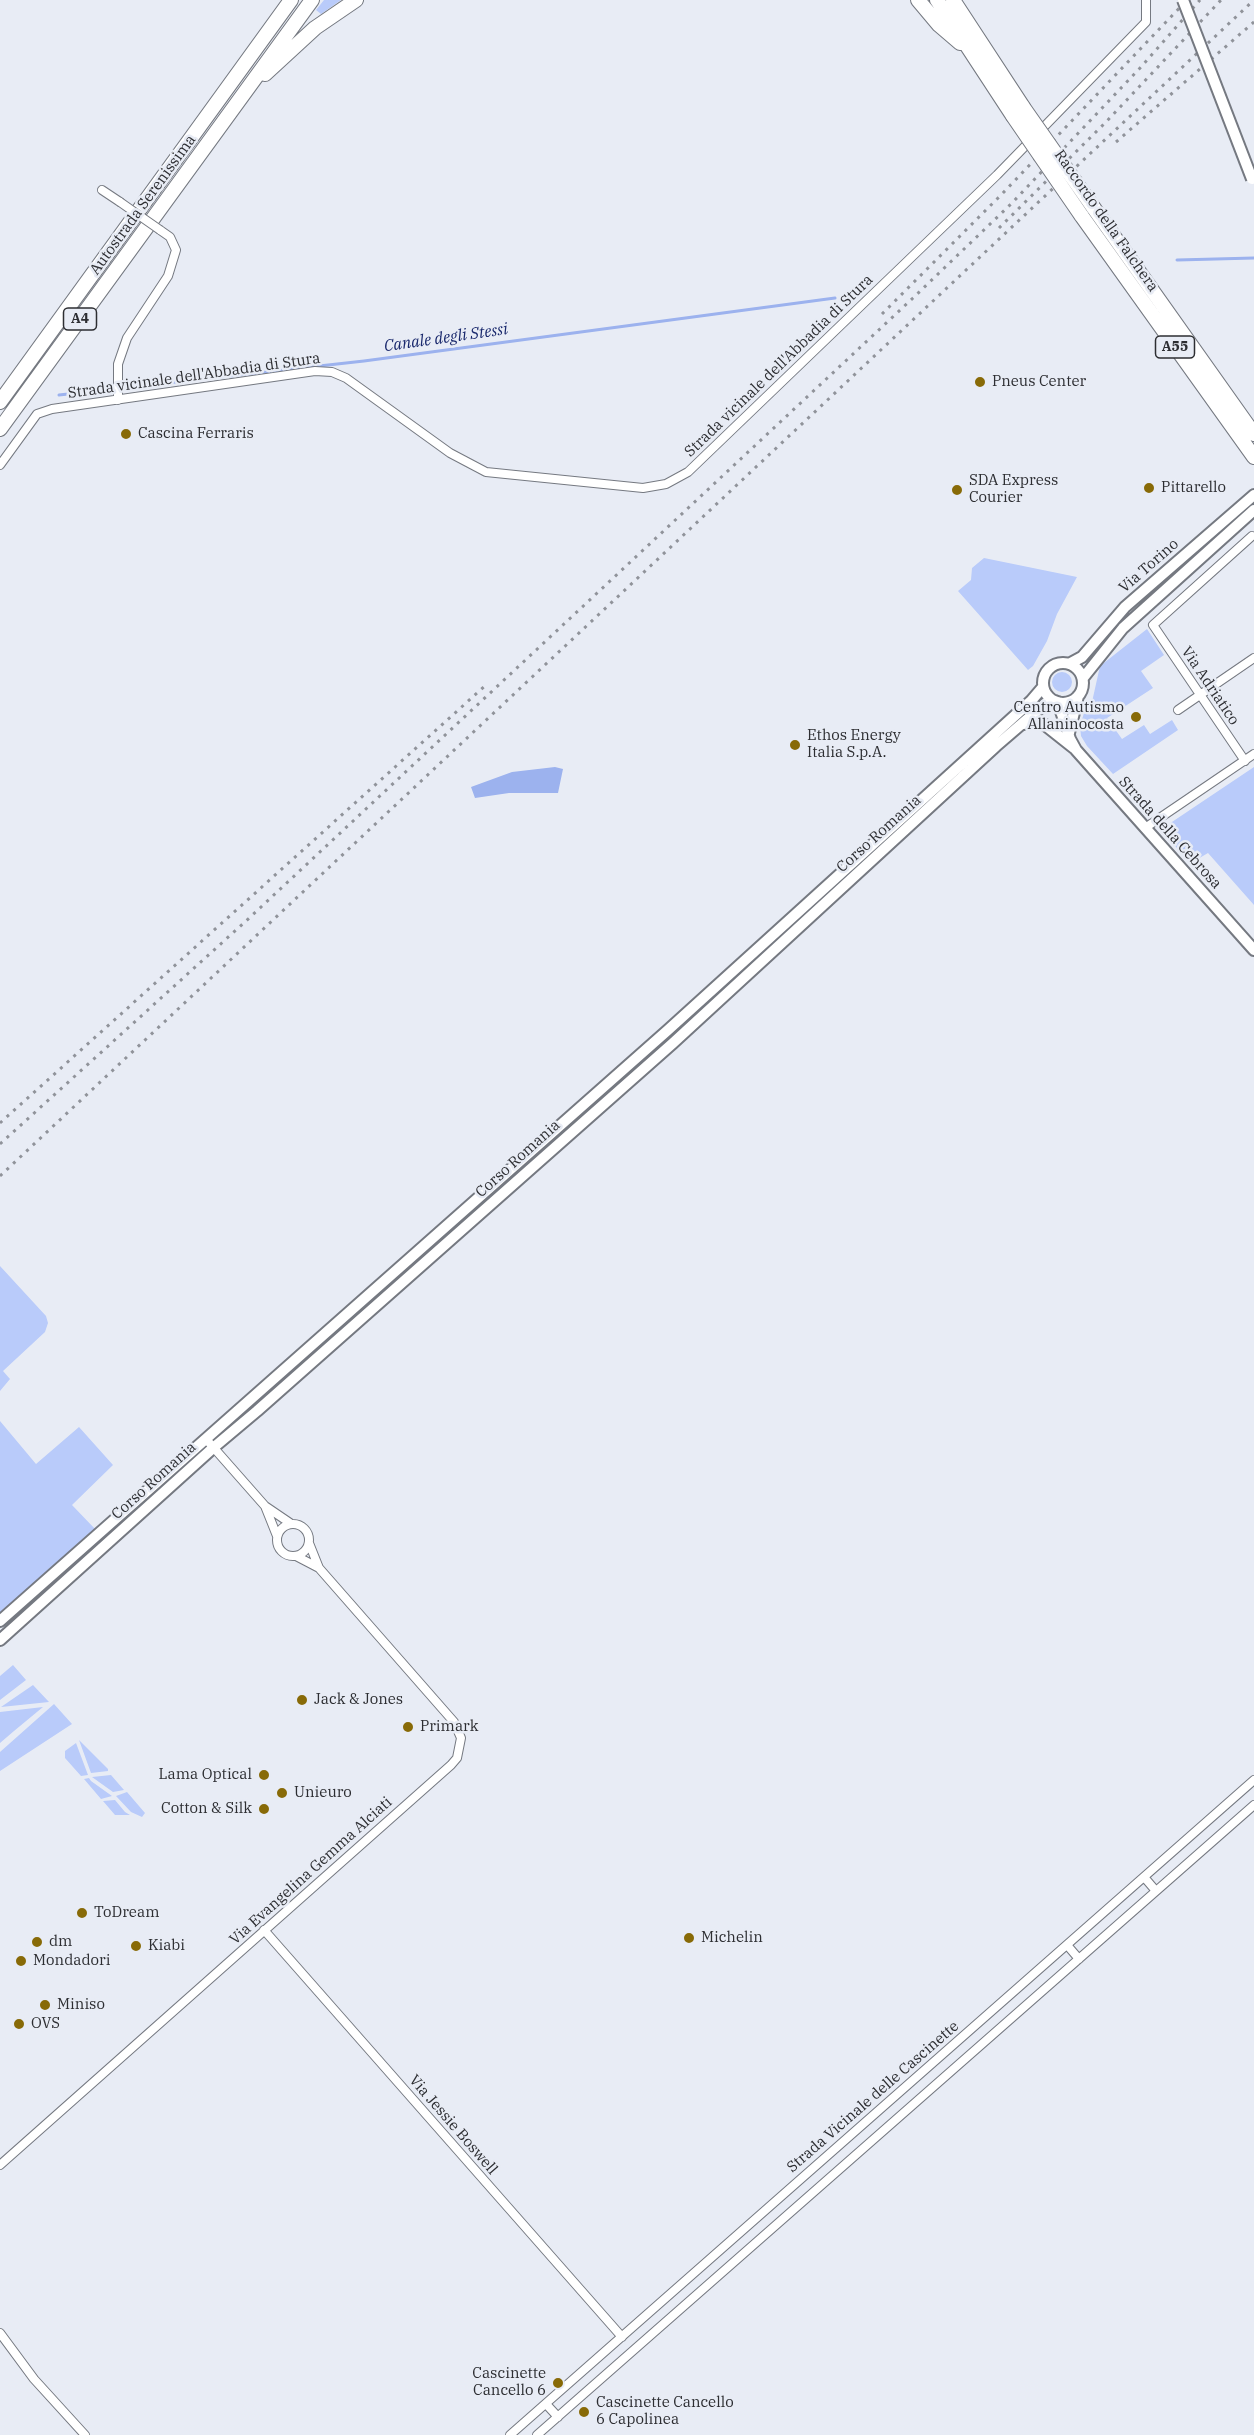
<!DOCTYPE html>
<style>
body{margin:0}
canvas{display:block;background:#e8ecf5}
</style>
<canvas width="1254" height="2435"></canvas>
<script>
const ctx = document.querySelector('canvas').getContext('2d');
ctx.lineJoin = 'round';
function fill(path, color) { ctx.fillStyle = color; ctx.fill(path, 'evenodd'); }
const toPath = rows => new Path2D(rows.map(r => 'M' + r).join(''));
function trace(path, color, width, dash) { ctx.strokeStyle = color; ctx.lineWidth = width; ctx.lineCap = dash ? 'butt' : 'round'; ctx.setLineDash(dash || []); ctx.stroke(path); }
function drawText(font, color, halo, rows, align = 'center') {
  ctx.font = font + ' "IBM Plex Serif",serif'; ctx.lineWidth = 5; ctx.setLineDash([]); ctx.textBaseline = 'middle'; ctx.strokeStyle = halo; ctx.fillStyle = color; for (const [text, x, y, turn = 0] of rows) {
    ctx.save(); ctx.translate(x, y); ctx.rotate((+turn || 0) * Math.PI / 180); ctx.textAlign = isNaN(turn) ? turn : align; if (halo) ctx.strokeText(text, 0, 0); ctx.fillText(text, 0, 0); ctx.restore();
  }
}
const green = toPath([
 [324,0,341,0,321,14,316,10],
 [984,558,1077,577,1057,614,1047,641,1033,666,1028,670,958,591,971,580,972,568],
 [1147,629,1164,655,1141,671,1153,688,1107,718,1122,739,1144,725,1150,734,1172,720,1178,730,1113,774,1087,746,1081,736,1080,726,1084,713,1092,702,1100,666],
 '1052 682a10 10 0 1 1 20 0a10 10 0 1 1-20 0Z',
 [1254,767,1254,905,1208,853,1191,863,1160,830],
 [0,1266,46,1316,48,1323,45,1332,3,1371,10,1379,0,1391],
 [0,1421,36,1464,79,1427,113,1465,72,1505,96,1530,0,1613],
 [13,1665,26,1680,0,1700,0,1676],
 [33,1685,49,1702,1,1707],
 [54,1704,72,1724,0,1771,0,1752],
 [43,1707,14,1731,0,1743,0,1712],
 [79,1740,108,1769,108,1771,91,1773],
 [76,1743,88,1775,81,1776,65,1758,65,1751],
 [111,1775,124,1790,113,1792,92,1777],
 [89,1778,91,1781,112,1796,101,1799,84,1779],
 [127,1792,145,1813,142,1817,131,1812,116,1796],
 [115,1800,125,1812,130,1815,115,1815,103,1801]
]);
const water = toPath([
 [555,767,563,769,558,793,509,793,475,798,471,787,512,772]
]);
const stream = toPath([
 [1177,260,1254,258],
 [59,395,364,361,835,298]
]);
const street = toPath([
 [102,190,120,202],
 [118,400,118,364,127,338,168,276,176,250,170,237,160,230],
 [0,465,37,414,52,409,315,371,332,372,346,378,450,453,486,472,643,488,666,484,688,472,997,175,1146,22,1146,0],
 [1178,710,1254,658],
 [1245,761,1153,625,1252,536],
 [1145,828,1254,754],
 [206,1439,265,1506,290,1523],
 [265,1506,277,1536],
 '277 1540a16 16 0 1 1 32 0a16 16 0 1 1-32 0Z',
 [296,1556,319,1568],
 [1144,1877,1156,1891],
 [264,1930,622,2337],
 [1067,1945,1079,1959],
 [0,2165,451,1765,457,1758,461,1738,454,1722,319,1568,309,1543],
 [0,2333,34,2379,85,2435],
 [546,2404,558,2417],
 [510,2435,1254,1780],
 [537,2435,1254,1805]
]);
const secondary = toPath([
 '1043 683a20 20 0 1 1 40 0a20 20 0 1 1-40 0Z',
 [1069,664,1082,657,1125,607,1254,495],
 [1083,678,1123,628,1254,510],
 [1058,702,1070,739,1076,750,1254,950],
 [1023,724,1036,722,1045,725,1074,748],
 [1069,733,1078,696],
 [0,1621,668,1030,1031,701,1043,687],
 [0,1640,213,1448,257,1411,673,1043,996,746,1046,703,1055,701]
]);
const highway = toPath([
 [918,0,939,25,960,43],
 [937,0,1013,116],
 [953,0,1023,107],
 [265,74,315,28,356,0],
 [1093,207,1254,434],
 [1081,215,1254,457],
 [0,402,291,0],
 [0,429,312,0]
]);
const rail = toPath([
 [1116,142,1254,22],
 [999,228,1106,122,1221,0],
 [882,314,1002,194,1187,0],
 [0,1123,486,685],
 [0,1144,246,921,913,298,1012,203,1141,67,1200,0],
 [0,1176,1254,0]
]);
const streetBridge = toPath([
 [120,202,160,230]
]);
const secondaryBridge = toPath([
 [1183,0,1252,179]
]);
const highwayBridge = toPath([
 [1023,107,1093,207],
 [1013,116,1081,215]
]);
const markers = [
 [980,382,6,"#886a07"],
 [126,434,6,"#886a07"],
 [1149,488,6,"#886a07"],
 [957,490,6,"#886a07"],
 [1136,717,6,"#886a07"],
 [795,745,6,"#886a07"],
 [302,1700,6,"#886a07"],
 [408,1727,6,"#886a07"],
 [264,1775,6,"#886a07"],
 [282,1793,6,"#886a07"],
 [264,1809,6,"#886a07"],
 [82,1913,6,"#886a07"],
 [689,1938,6,"#886a07"],
 [37,1942,6,"#886a07"],
 [136,1946,6,"#886a07"],
 [21,1961,6,"#886a07"],
 [45,2005,6,"#886a07"],
 [19,2024,6,"#886a07"],
 [558,2383,6,"#886a07"],
 [584,2412,6,"#886a07"]
];
const shields = [
 [80,319,33],
 [1175,347,39]
];
const shieldNames = [
 ["A4",80,319],
 ["A55",1175,347]
];
const streetNames = [
 ["Autostrada Serenissima",143,205,-54],
 ["Raccordo della Falchera",1106,221,55],
 ["Strada vicinale dell'Abbadia di Stura",779,366,-44],
 ["Strada vicinale dell'Abbadia di Stura",194,376,-8],
 ["Via Torino",1149,566,-41],
 ["Via Adriatico",1210,686,56],
 ["Strada della Cebrosa",1170,833,48],
 ["Corso Romania",879,834,-42],
 ["Corso Romania",518,1159,-42],
 ["Corso Romania",154,1481,-42],
 ["Via Evangelina Gemma Alciati",311,1871,-42],
 ["Strada Vicinale delle Cascinette",873,2097,-41],
 ["Via Jessie Boswell",453,2125,49]
];
const poiNames = [
 ["Pneus Center",992,382],
 ["Cascina Ferraris",138,434],
 ["SDA Express",969,481],
 ["Courier",969,498],
 ["Pittarello",1161,488],
 ["Centro Autismo",1124,708,"right"],
 ["Allaninocosta",1124,725,"right"],
 ["Ethos Energy",807,736],
 ["Italia S.p.A.",807,753],
 ["Jack & Jones",314,1700],
 ["Primark",420,1727],
 ["Lama Optical",252,1775,"right"],
 ["Unieuro",294,1793],
 ["Cotton & Silk",252,1809,"right"],
 ["ToDream",94,1913],
 ["Michelin",701,1938],
 ["dm",49,1942],
 ["Kiabi",148,1946],
 ["Mondadori",33,1961],
 ["Miniso",57,2005],
 ["OVS",31,2024],
 ["Cascinette",546,2374,"right"],
 ["Cancello 6",546,2391,"right"],
 ["Cascinette Cancello",596,2403],
 ["6 Capolinea",596,2420]
];
const waterNames = [
 ["Canale degli Stessi",446,338,-8]
];
fill(green, '#b9cbfa');
fill(water, '#9cb2ee');
trace(stream, '#9cb2ee', 3);
trace(street, '#757981', 10);
trace(secondary, '#757981', 14);
trace(highway, '#757981', 16);
trace(street, '#fff', 8);
trace(secondary, '#fff', 10);
trace(highway, '#fff', 14);
trace(rail, '#90939a', 3, [3, 6]);
trace(streetBridge, '#757981', 10, []);
trace(secondaryBridge, '#757981', 14, []);
trace(highwayBridge, '#757981', 16, []);
trace(streetBridge, '#fff', 8);
trace(secondaryBridge, '#fff', 10);
trace(highwayBridge, '#fff', 14);
for (const [x, y, r, color] of markers) { const dot = new Path2D(); dot.arc(x, y, r, 0, 2 * Math.PI); ctx.fillStyle = color; ctx.fill(dot); trace(dot, '#e8ecf5', 2); }
for (const [x, y, w] of shields) { const box = new Path2D(); box.roundRect(x - w / 2, y - 11, w, 22, 4.5); ctx.fillStyle = '#e8ecf5'; ctx.fill(box); trace(box, '#2d2e32', 1.5); }
drawText('bold 14px', '#2d2e32', null, shieldNames);
drawText('15px', '#2d2e32', '#e8ecf5', streetNames);
drawText('15px', '#2d2e32', '#e8ecf5', poiNames, 'left');
drawText('italic 16px', '#19286c', '#e8ecf5', waterNames);
</script>
